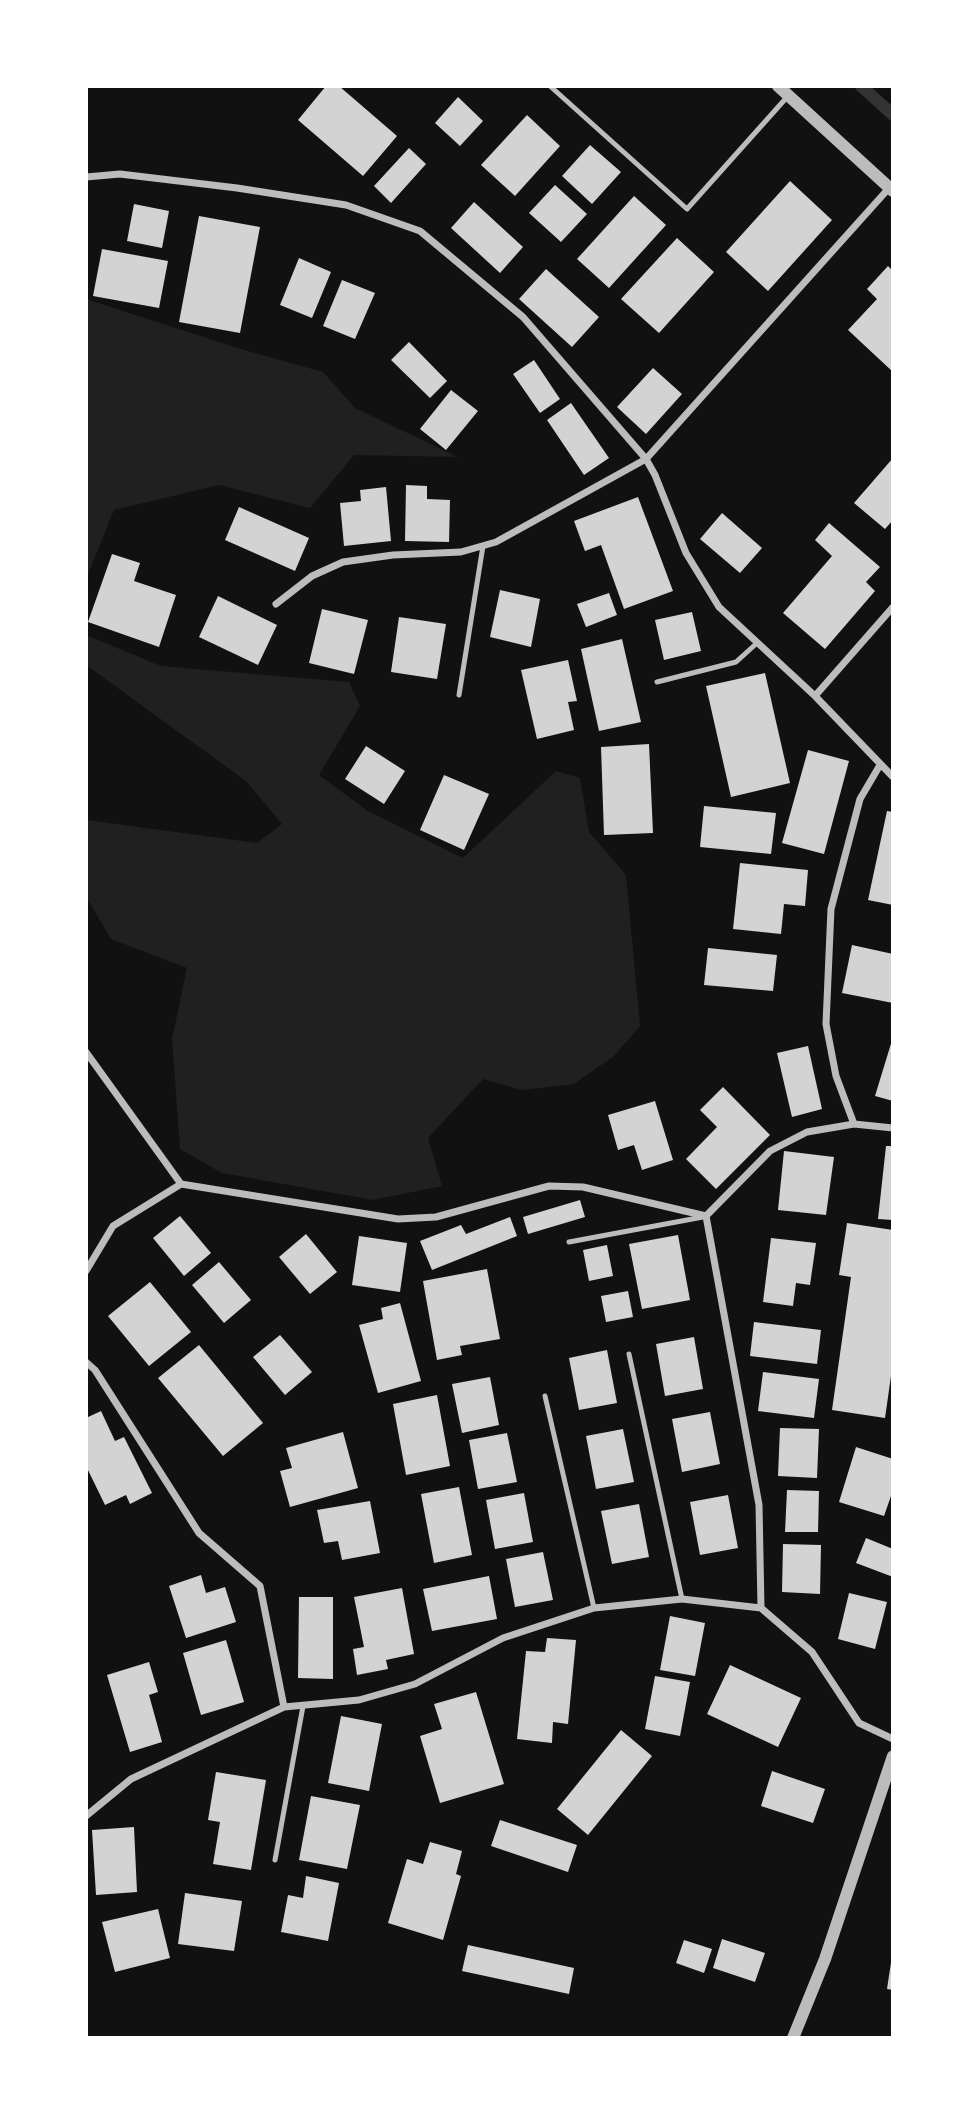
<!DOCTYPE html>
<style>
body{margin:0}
#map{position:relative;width:979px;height:2124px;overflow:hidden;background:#111;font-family:Ubuntu,sans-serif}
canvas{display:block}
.frame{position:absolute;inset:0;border:88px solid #fff;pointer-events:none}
</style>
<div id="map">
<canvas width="979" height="2124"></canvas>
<div class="frame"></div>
</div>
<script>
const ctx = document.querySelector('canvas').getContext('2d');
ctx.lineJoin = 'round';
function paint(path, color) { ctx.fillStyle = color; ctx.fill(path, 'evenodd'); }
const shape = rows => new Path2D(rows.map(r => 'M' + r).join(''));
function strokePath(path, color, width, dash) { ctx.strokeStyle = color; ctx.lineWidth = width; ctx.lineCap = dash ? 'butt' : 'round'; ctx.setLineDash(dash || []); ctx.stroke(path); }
paint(shape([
 [86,299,244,350,323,372,355,408,458,457,354,455,310,508,219,485,114,510,86,579],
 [86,635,161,666,349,682,360,706,319,775,368,811,463,858,556,771,580,778,589,832,626,875,640,1026,614,1056,574,1084,522,1090,483,1079,428,1138,442,1186,373,1200,222,1173,180,1149,172,1039,187,968,111,939,86,897,86,820,257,843,282,824,246,781,86,665]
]), '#202020');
strokePath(shape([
 [861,86,893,115]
]), '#333', 12);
paint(shape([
 [326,86,339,86,397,136,363,176,298,120],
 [458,97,483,121,460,146,435,123],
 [527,115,560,146,515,196,481,165],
 [590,145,621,172,592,204,562,176],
 [409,148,426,164,391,203,374,186],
 [790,181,832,220,768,291,726,252],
 [555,185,587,214,561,242,529,213],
 [634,196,666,225,609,288,577,259],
 [474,202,523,247,500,273,451,228],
 [134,204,169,211,162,248,127,241],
 [199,216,260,227,240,333,179,322],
 [677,238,714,272,659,333,621,299],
 [102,249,168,261,159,308,93,296],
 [299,258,331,272,312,318,280,305],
 [888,266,893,271,893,372,848,330,877,299,867,289],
 [546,269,599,317,572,347,519,299],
 [342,280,375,293,355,339,323,326],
 [409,342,447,381,430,398,391,360],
 [534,360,560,399,540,413,513,374],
 [653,368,682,394,646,434,617,407],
 [451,390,478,411,446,450,420,429],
 [571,403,609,458,584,475,547,420],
 [893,458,893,520,885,529,854,503],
 [406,485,427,486,427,499,450,500,449,542,405,541],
 [386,487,391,541,344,546,340,503,361,501,360,490],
 [638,497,673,591,624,609,601,545,585,551,574,521],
 [239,507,309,538,295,571,225,540],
 [722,513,762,548,740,573,700,539],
 [829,523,880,567,866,582,875,591,825,649,783,613,832,556,815,540],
 [112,554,140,563,134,581,176,595,159,647,88,622],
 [500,590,540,599,531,647,490,637],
 [609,593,617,615,586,627,577,604],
 [218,596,277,625,258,665,199,637],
 [322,609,368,620,354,674,309,663],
 [692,612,701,651,664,660,655,620],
 [399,617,446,624,437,679,391,672],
 [622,639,641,722,599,731,581,649],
 [568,660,577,701,568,702,574,730,537,739,521,670],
 [765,673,790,783,731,797,706,686],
 [649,744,653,833,604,835,601,747],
 [366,746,405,771,384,804,345,779],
 [808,750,849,761,824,854,782,843],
 [444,775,489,794,464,850,420,830],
 [704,806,776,813,771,854,700,847],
 [887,811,893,812,893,905,868,900],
 [740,863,808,870,805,906,784,904,781,934,733,929],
 [852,945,893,954,893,1003,842,993],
 [708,948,777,955,773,991,704,985],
 [893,1037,893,1101,875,1096],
 [808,1046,822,1109,792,1117,777,1053],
 [723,1087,770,1135,716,1189,686,1159,717,1127,700,1110],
 [655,1101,673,1160,642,1170,634,1145,618,1150,608,1115],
 [886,1146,893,1146,893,1220,878,1219],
 [784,1151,834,1157,826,1215,778,1210],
 [580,1200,585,1217,528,1234,523,1217],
 [180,1216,211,1253,184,1276,153,1238],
 [510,1217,517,1236,432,1270,420,1241,461,1225,466,1234],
 [847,1223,893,1230,893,1362,885,1418,832,1410,851,1277,839,1275],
 [306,1234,337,1272,310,1294,279,1257],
 [678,1235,690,1300,642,1309,629,1244],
 [359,1236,407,1243,400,1292,352,1285],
 [771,1238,816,1243,810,1285,796,1283,793,1306,763,1302],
 [607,1245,613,1276,589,1281,583,1250],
 [219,1262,251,1300,224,1323,192,1285],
 [487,1269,500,1339,460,1346,462,1355,437,1360,423,1281],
 [150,1282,191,1332,149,1366,108,1316],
 [628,1291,633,1317,606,1322,601,1296],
 [400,1303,421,1381,378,1393,359,1325,383,1319,381,1308],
 [754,1322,821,1330,817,1364,750,1356],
 [280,1335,312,1372,285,1395,253,1357],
 [694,1337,703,1389,665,1396,656,1344],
 [199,1345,263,1423,223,1456,158,1378],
 [607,1350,617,1403,579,1410,569,1358],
 [763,1372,819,1379,814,1418,758,1411],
 [490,1377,499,1425,462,1433,452,1384],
 [437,1395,450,1466,406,1475,393,1404],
 [101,1411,115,1441,124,1437,152,1493,130,1504,126,1495,105,1505,86,1466,86,1418],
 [710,1412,720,1464,682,1472,672,1419],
 [780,1428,819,1429,817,1478,778,1476],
 [623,1429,634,1482,596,1489,586,1436],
 [343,1432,358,1488,290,1507,280,1471,292,1468,286,1448],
 [507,1433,517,1482,478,1489,469,1440],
 [856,1447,893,1459,893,1497,891,1496,884,1516,839,1502],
 [459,1487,472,1555,434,1563,421,1494],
 [787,1490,819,1491,818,1532,785,1532],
 [524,1493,533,1542,495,1549,486,1500],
 [728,1495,738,1548,700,1555,690,1502],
 [370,1501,380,1553,342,1560,338,1541,324,1543,317,1510],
 [639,1504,649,1557,612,1564,601,1511],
 [866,1538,893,1549,893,1577,856,1563],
 [783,1544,821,1545,820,1594,782,1592],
 [543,1552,553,1600,515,1607,506,1559],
 [201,1575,206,1593,225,1587,236,1622,186,1638,169,1586],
 [489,1576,497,1619,432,1631,423,1589],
 [402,1588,414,1654,386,1660,388,1669,357,1675,353,1649,364,1647,354,1597],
 [849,1593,887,1602,875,1649,838,1639],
 [299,1597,333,1597,333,1679,298,1678],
 [670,1616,705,1623,695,1676,660,1670],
 [547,1638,576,1640,568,1724,553,1722,552,1743,517,1739,526,1651,545,1652],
 [226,1640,244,1702,201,1715,183,1653],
 [149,1662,158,1692,149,1695,162,1742,130,1752,107,1675],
 [730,1665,801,1698,778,1747,707,1714],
 [655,1676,690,1682,680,1736,645,1729],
 [476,1692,504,1784,440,1803,420,1736,442,1729,434,1704],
 [341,1716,382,1724,369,1791,328,1783],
 [621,1730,652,1756,588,1835,557,1809],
 [772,1771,825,1789,813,1823,761,1806],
 [216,1772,266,1780,251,1870,213,1864,220,1822,208,1820],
 [311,1796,360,1805,347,1869,299,1860],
 [500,1820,577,1845,568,1872,491,1846],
 [134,1827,137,1892,96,1895,92,1830],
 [430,1842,462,1851,456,1874,461,1876,443,1940,388,1923,407,1859,423,1864],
 [306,1876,339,1883,328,1941,281,1932,288,1895,303,1898],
 [185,1893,242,1901,234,1951,178,1944],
 [158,1909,170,1958,115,1972,102,1922],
 [722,1939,765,1953,755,1982,713,1968],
 [684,1940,712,1949,704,1973,676,1963],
 [468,1945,574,1968,569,1994,462,1971],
 [892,1956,893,1956,893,1990,887,1989]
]), '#d3d3d3');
strokePath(shape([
 [550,86,687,209,788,96],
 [657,682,736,662,757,643],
 [459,695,483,546],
 [569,1242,703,1217],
 [629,1354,682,1599],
 [545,1396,594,1608],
 [275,1860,303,1706]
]), '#bcbcbc', 5);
strokePath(shape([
 [86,177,120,174,237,188,346,205,420,231,523,317,646,459,655,475,686,553,719,607,815,696,893,777],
 [276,604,312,576,343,562,393,555,461,552,496,542,646,459,890,187],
 [815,696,893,607],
 [86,1052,181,1184],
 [854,1124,836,1076,826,1024,831,909,860,799,880,765],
 [706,1216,759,1505,761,1608],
 [706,1216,770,1151,807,1132,854,1124,893,1128],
 [86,1271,113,1226,181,1184,398,1219,436,1217,549,1186,583,1187,706,1216],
 [86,1362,95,1370,199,1533,260,1586,284,1707],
 [86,1816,131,1779,284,1707,359,1700,415,1684,503,1638,594,1608,682,1599,761,1608,812,1652,859,1723,893,1739]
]), '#bcbcbc', 7);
strokePath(shape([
 [778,86,893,191],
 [793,2038,825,1959,893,1756]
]), '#bcbcbc', 12);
</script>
